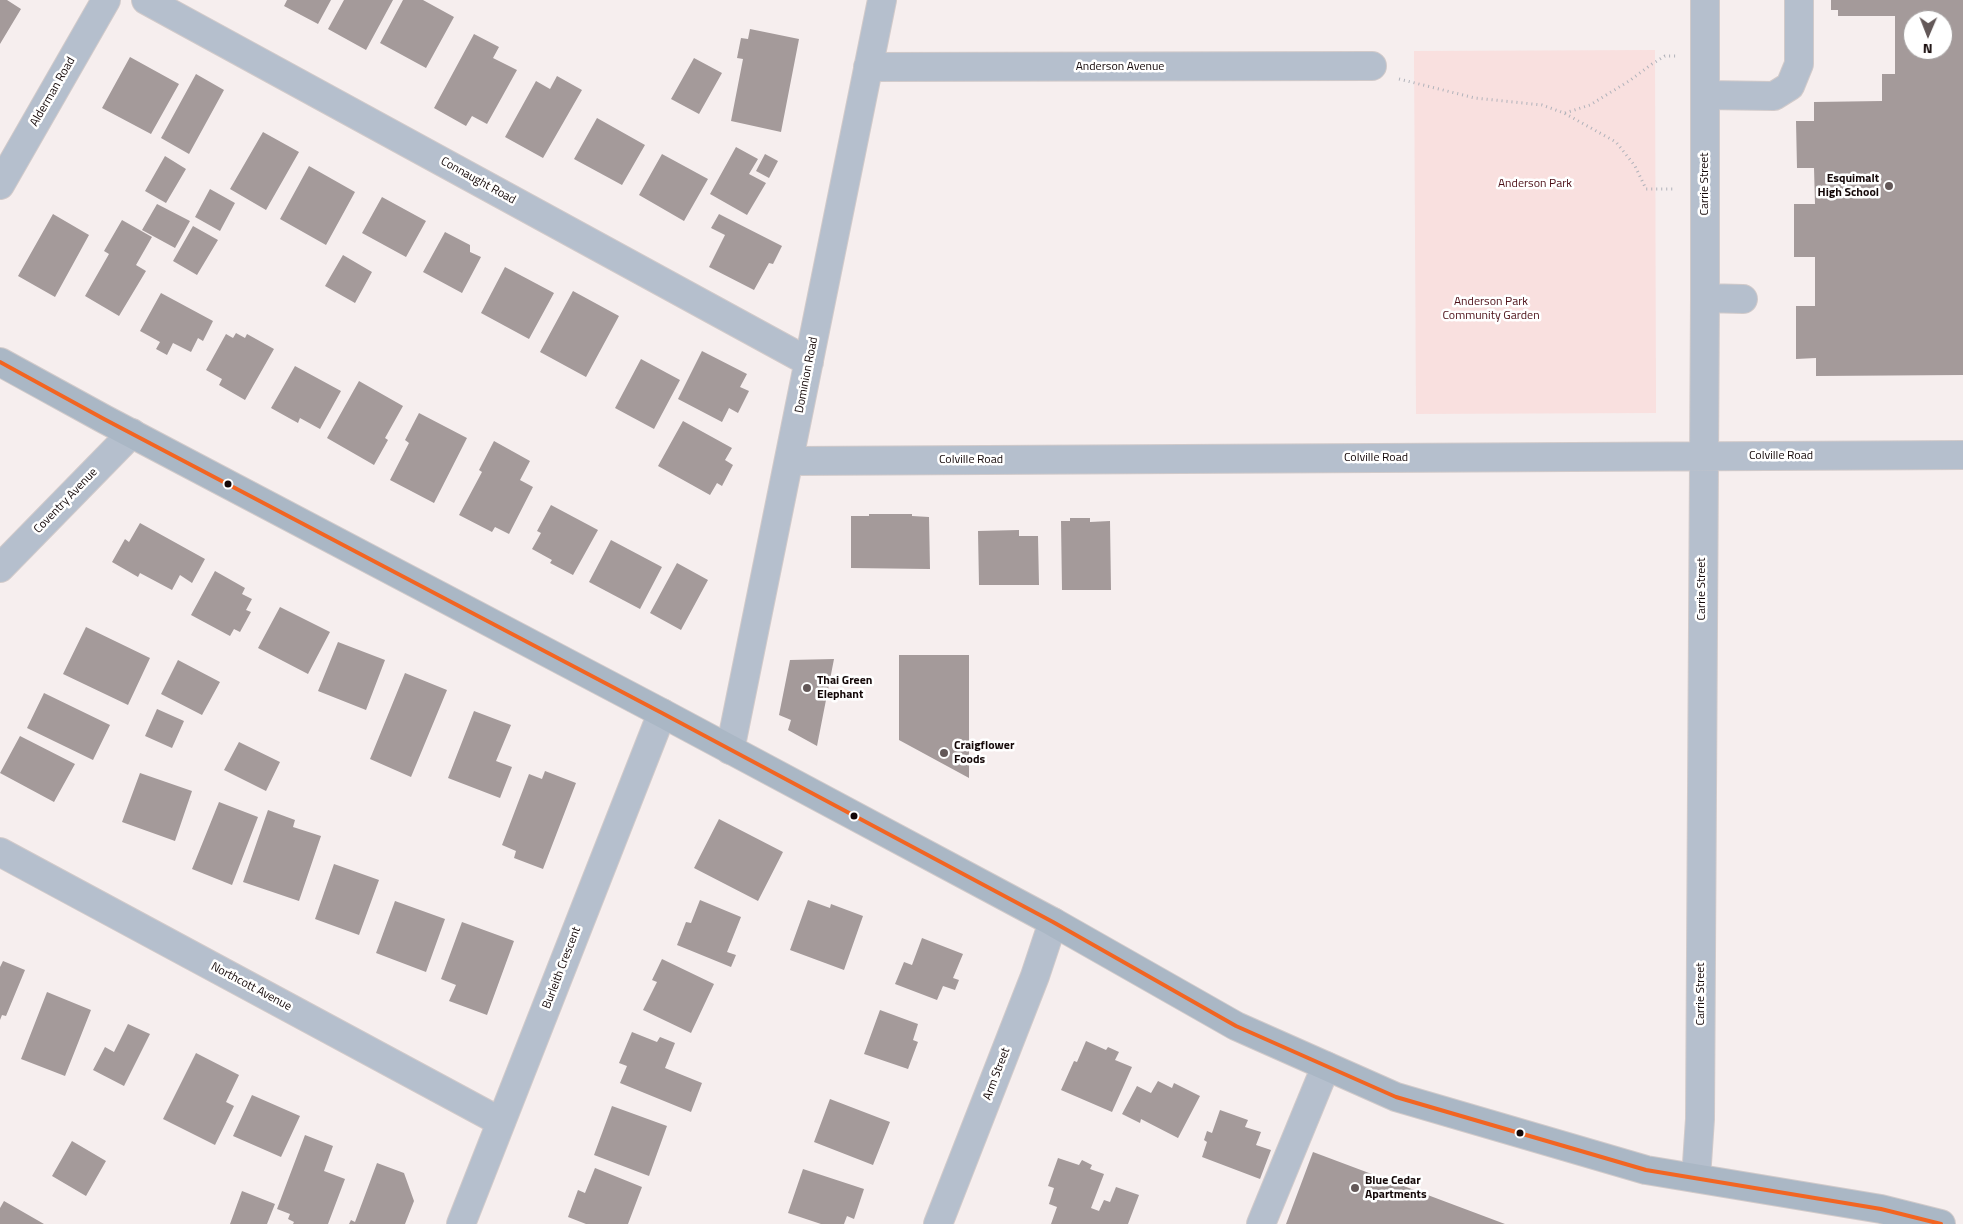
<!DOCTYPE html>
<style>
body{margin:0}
#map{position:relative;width:1963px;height:1224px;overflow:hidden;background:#f6eeee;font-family:"Titillium Web",sans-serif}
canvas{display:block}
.north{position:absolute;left:1903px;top:10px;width:50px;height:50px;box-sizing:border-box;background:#fff;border:1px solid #a19c9c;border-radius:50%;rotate:181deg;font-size:14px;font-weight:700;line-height:20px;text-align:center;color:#140808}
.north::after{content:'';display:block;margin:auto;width:18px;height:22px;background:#635858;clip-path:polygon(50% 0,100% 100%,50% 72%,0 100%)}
</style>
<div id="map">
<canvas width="1963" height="1224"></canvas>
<div class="north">N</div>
</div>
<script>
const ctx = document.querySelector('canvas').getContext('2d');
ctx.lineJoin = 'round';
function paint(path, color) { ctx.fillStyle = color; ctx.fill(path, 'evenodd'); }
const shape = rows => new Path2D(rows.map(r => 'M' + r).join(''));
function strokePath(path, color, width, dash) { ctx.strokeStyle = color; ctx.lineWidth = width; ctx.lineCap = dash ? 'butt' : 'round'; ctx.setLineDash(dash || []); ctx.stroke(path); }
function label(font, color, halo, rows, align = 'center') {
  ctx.font = font + ' "Titillium Web",sans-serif'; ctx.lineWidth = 5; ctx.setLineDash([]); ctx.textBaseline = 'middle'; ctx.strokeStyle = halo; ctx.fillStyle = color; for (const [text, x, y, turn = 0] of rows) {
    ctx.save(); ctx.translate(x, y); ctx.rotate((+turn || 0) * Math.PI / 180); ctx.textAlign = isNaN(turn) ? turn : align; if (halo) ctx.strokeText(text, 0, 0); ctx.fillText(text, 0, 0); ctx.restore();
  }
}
paint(shape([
 [1655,50,1656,413,1416,414,1414,51]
]), '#f9e0df');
paint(shape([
 [0,0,7,0,21,9,0,44],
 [287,0,331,0,318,24,284,6],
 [344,0,393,0,366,50,328,29],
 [403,0,423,0,454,17,426,68,380,43],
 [1831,0,1963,0,1963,375,1816,376,1816,358,1796,359,1796,306,1815,306,1815,257,1794,257,1794,204,1815,204,1814,168,1797,168,1796,121,1814,121,1814,102,1882,101,1882,74,1895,74,1895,16,1838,16,1838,10,1831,10],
 [1913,20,1943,20,1943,50,1913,50],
 [750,29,799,39,781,132,731,121,743,59,737,58,741,38,748,39],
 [474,34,499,47,493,58,517,70,487,124,472,116,466,126,434,108],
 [130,57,179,84,151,134,102,108],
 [694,58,722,73,699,114,671,99],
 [196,74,224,90,189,154,161,138],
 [557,76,582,90,543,158,505,137,536,81,550,89],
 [597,118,645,145,622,185,574,159],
 [263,132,299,152,266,210,230,189],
 [736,147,758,159,749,174,766,183,747,215,710,194],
 [662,154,708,179,684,221,639,195],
 [765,154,778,161,769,178,756,171],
 [165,156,186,169,166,203,145,191],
 [309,166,355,192,326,245,280,219],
 [210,189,235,203,220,231,195,217],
 [382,197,426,221,406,257,362,233],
 [157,204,190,221,175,248,142,230],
 [53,214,89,235,55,297,18,276],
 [719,214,782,246,773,264,769,263,754,290,709,267,725,235,711,228],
 [122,220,152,237,136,265,146,271,119,316,85,296,109,254,104,251],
 [193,226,218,240,197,275,173,261],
 [445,232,470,245,470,252,481,257,462,293,423,272],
 [343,255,372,272,355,303,325,286],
 [505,267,554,293,529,339,481,313],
 [573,291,619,316,586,377,540,352],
 [161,293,213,321,203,341,198,338,191,352,173,343,167,355,156,349,160,342,140,331],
 [236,333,245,338,247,334,274,349,245,400,219,385,222,379,206,370,226,334,233,338],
 [702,351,747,374,740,387,749,391,738,413,729,408,722,422,678,399],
 [641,359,680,380,654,429,615,408],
 [295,366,341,391,320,429,300,418,298,423,271,408],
 [359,381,403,406,385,438,388,440,374,465,327,438],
 [419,413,467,438,434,503,390,480,409,443,405,440],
 [683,421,732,448,725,460,733,465,722,486,717,483,710,495,658,466],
 [494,441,530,461,520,480,533,487,509,534,495,527,492,532,459,515,482,472,479,470],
 [551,505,598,530,573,575,550,563,552,560,532,549,541,533,537,531],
 [869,514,912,514,912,516,929,517,930,569,851,568,851,516,869,516],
 [1070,518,1090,518,1090,522,1110,521,1111,590,1062,590,1061,521,1070,521],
 [140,523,205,559,192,583,180,575,172,590,140,573,138,577,112,562,125,539,129,542],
 [1019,530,1019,536,1038,536,1039,585,979,585,978,531],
 [611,540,662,567,640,609,589,582],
 [677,563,708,580,681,630,650,613],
 [215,571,245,588,242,594,252,599,246,610,251,612,240,632,234,629,230,636,191,615],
 [280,607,330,632,308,674,258,648],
 [86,627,150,658,128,705,63,674],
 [338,642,385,660,366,710,318,691],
 [899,655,969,655,969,778,899,740],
 [834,659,817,746,788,730,791,720,779,715,790,660],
 [178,660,220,682,202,715,161,694],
 [405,673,447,690,411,777,370,759],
 [44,693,110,725,93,760,27,728],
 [157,709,184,721,172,748,145,736],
 [474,711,511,725,496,761,512,767,500,798,448,778],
 [20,736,75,764,54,802,0,773],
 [239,742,280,762,266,791,224,770],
 [545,771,576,783,543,869,514,858,516,851,502,845,529,774,542,779],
 [140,773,192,791,175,841,122,822],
 [219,802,258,817,232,885,192,869],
 [268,810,295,820,293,827,321,836,299,901,243,882],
 [719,819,783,852,758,901,694,868],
 [334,864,379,880,359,935,315,919],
 [700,900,741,917,727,952,736,955,731,967,677,945,686,922,691,923],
 [808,900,830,908,831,904,863,916,844,970,790,950],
 [395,901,445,919,426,972,376,953],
 [462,922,514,941,487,1015,449,1001,456,985,441,979],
 [922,938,963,954,953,978,959,980,955,990,943,986,937,1000,895,984,904,962,912,965],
 [662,959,714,984,691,1033,643,1010,657,982,652,980],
 [3,961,25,970,6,1016,2,1015,0,1020,0,967],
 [47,992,91,1010,65,1076,21,1059],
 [880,1010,918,1024,913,1040,918,1042,908,1069,864,1054],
 [128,1024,150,1034,124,1086,93,1070,105,1047,114,1052],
 [632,1032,657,1042,660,1037,675,1043,665,1068,702,1083,691,1112,620,1083,627,1066,619,1063],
 [1086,1041,1106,1050,1108,1047,1119,1052,1115,1060,1132,1067,1112,1112,1061,1090,1074,1061,1077,1062],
 [196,1053,239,1075,226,1102,234,1106,215,1145,163,1119],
 [1158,1081,1172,1088,1174,1083,1200,1096,1178,1138,1141,1119,1140,1123,1122,1114,1137,1086,1151,1093],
 [252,1095,300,1116,281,1157,233,1136],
 [830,1099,890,1122,873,1165,814,1142],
 [612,1106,667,1126,649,1176,594,1155],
 [1220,1110,1248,1120,1245,1127,1261,1132,1256,1145,1271,1150,1260,1179,1202,1157,1207,1142,1204,1140,1207,1131,1212,1133],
 [305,1135,333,1146,324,1171,345,1179,328,1224,293,1224,294,1222,288,1219,290,1214,277,1209],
 [72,1141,106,1161,86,1196,52,1176],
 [1313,1152,1505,1224,1286,1224],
 [1058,1158,1079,1165,1082,1160,1092,1165,1090,1169,1104,1174,1091,1208,1099,1211,1104,1200,1110,1202,1116,1187,1139,1195,1128,1224,1051,1224,1057,1207,1049,1204,1054,1188,1048,1186],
 [377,1163,404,1173,414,1201,405,1224,349,1224,351,1220,355,1222],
 [595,1168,642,1187,628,1224,586,1224,568,1217,578,1190,585,1193],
 [803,1169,864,1189,854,1219,847,1216,844,1224,821,1224,788,1213],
 [242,1191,275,1204,267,1224,230,1224],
 [4,1201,44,1224,0,1224,0,1208]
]), '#a49a9a');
const minor = shape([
 [146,0,809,362],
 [868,67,1372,66],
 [1705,95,1774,96,1790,86,1799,64,1799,0],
 [0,185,106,0],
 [1705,298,1743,299],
 [790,461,1963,455],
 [0,568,132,433],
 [730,750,882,0],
 [0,852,501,1122],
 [1696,1178,1700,1119,1705,298,1705,0],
 [461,1224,662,713],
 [938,1224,1035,976,1053,922],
 [1261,1224,1326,1066]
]);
const major = shape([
 [0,362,104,419,662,713,1053,922,1236,1026,1396,1097,1646,1170,1881,1209,1941,1224]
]);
strokePath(minor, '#d1caca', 30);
strokePath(major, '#d1caca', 30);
strokePath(shape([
 [1399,79,1475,98,1542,105,1564,113,1616,142,1635,166,1646,189,1675,189],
 [1565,113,1590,105,1629,81,1652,64,1665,56,1676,56]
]), '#b0b2ba', 3, [1, 4]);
strokePath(minor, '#b5bfcd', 28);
strokePath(major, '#aab7c5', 28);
strokePath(shape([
 [0,362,104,419,662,713,1053,922,1236,1026,1396,1097,1646,1170,1881,1209,1941,1224]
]), '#f26522', 4);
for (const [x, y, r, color] of [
 [1889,186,5,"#635858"],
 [228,484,4.5,"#140808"],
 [807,688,5,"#635858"],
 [944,753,5,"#635858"],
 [854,816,4.5,"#140808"],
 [1520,1133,4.5,"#140808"],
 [1355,1188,5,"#635858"]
]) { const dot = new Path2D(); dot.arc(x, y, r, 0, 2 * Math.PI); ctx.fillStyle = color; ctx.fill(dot); strokePath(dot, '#fff', 2); }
label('12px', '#140808', '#fff', [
 ["Anderson Avenue",1120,67],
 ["Alderman Road",53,92,-60],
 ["Connaught Road",478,181,29],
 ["Carrie Street",1705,184,-90],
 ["Dominion Road",807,375,-79],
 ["Colville Road",1781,456],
 ["Colville Road",1376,458],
 ["Colville Road",971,460],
 ["Coventry Avenue",66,501,-46],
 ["Carrie Street",1702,589,-90],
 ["Burleith Crescent",562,968,-69],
 ["Northcott Avenue",251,987,28],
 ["Carrie Street",1701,994,-90],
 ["Arm Street",997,1074,-69]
]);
label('bold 12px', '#140808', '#fff', [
 ["Esquimalt",1879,179,"right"],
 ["High School",1879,193,"right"],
 ["Thai Green",817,681],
 ["Elephant",817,695],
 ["Craigflower",954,746],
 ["Foods",954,760],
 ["Blue Cedar",1365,1181],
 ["Apartments",1365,1195]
], 'left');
label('12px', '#4c1017', '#fff', [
 ["Anderson Park",1535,184],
 ["Anderson Park",1491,302],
 ["Community Garden",1491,316]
]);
</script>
